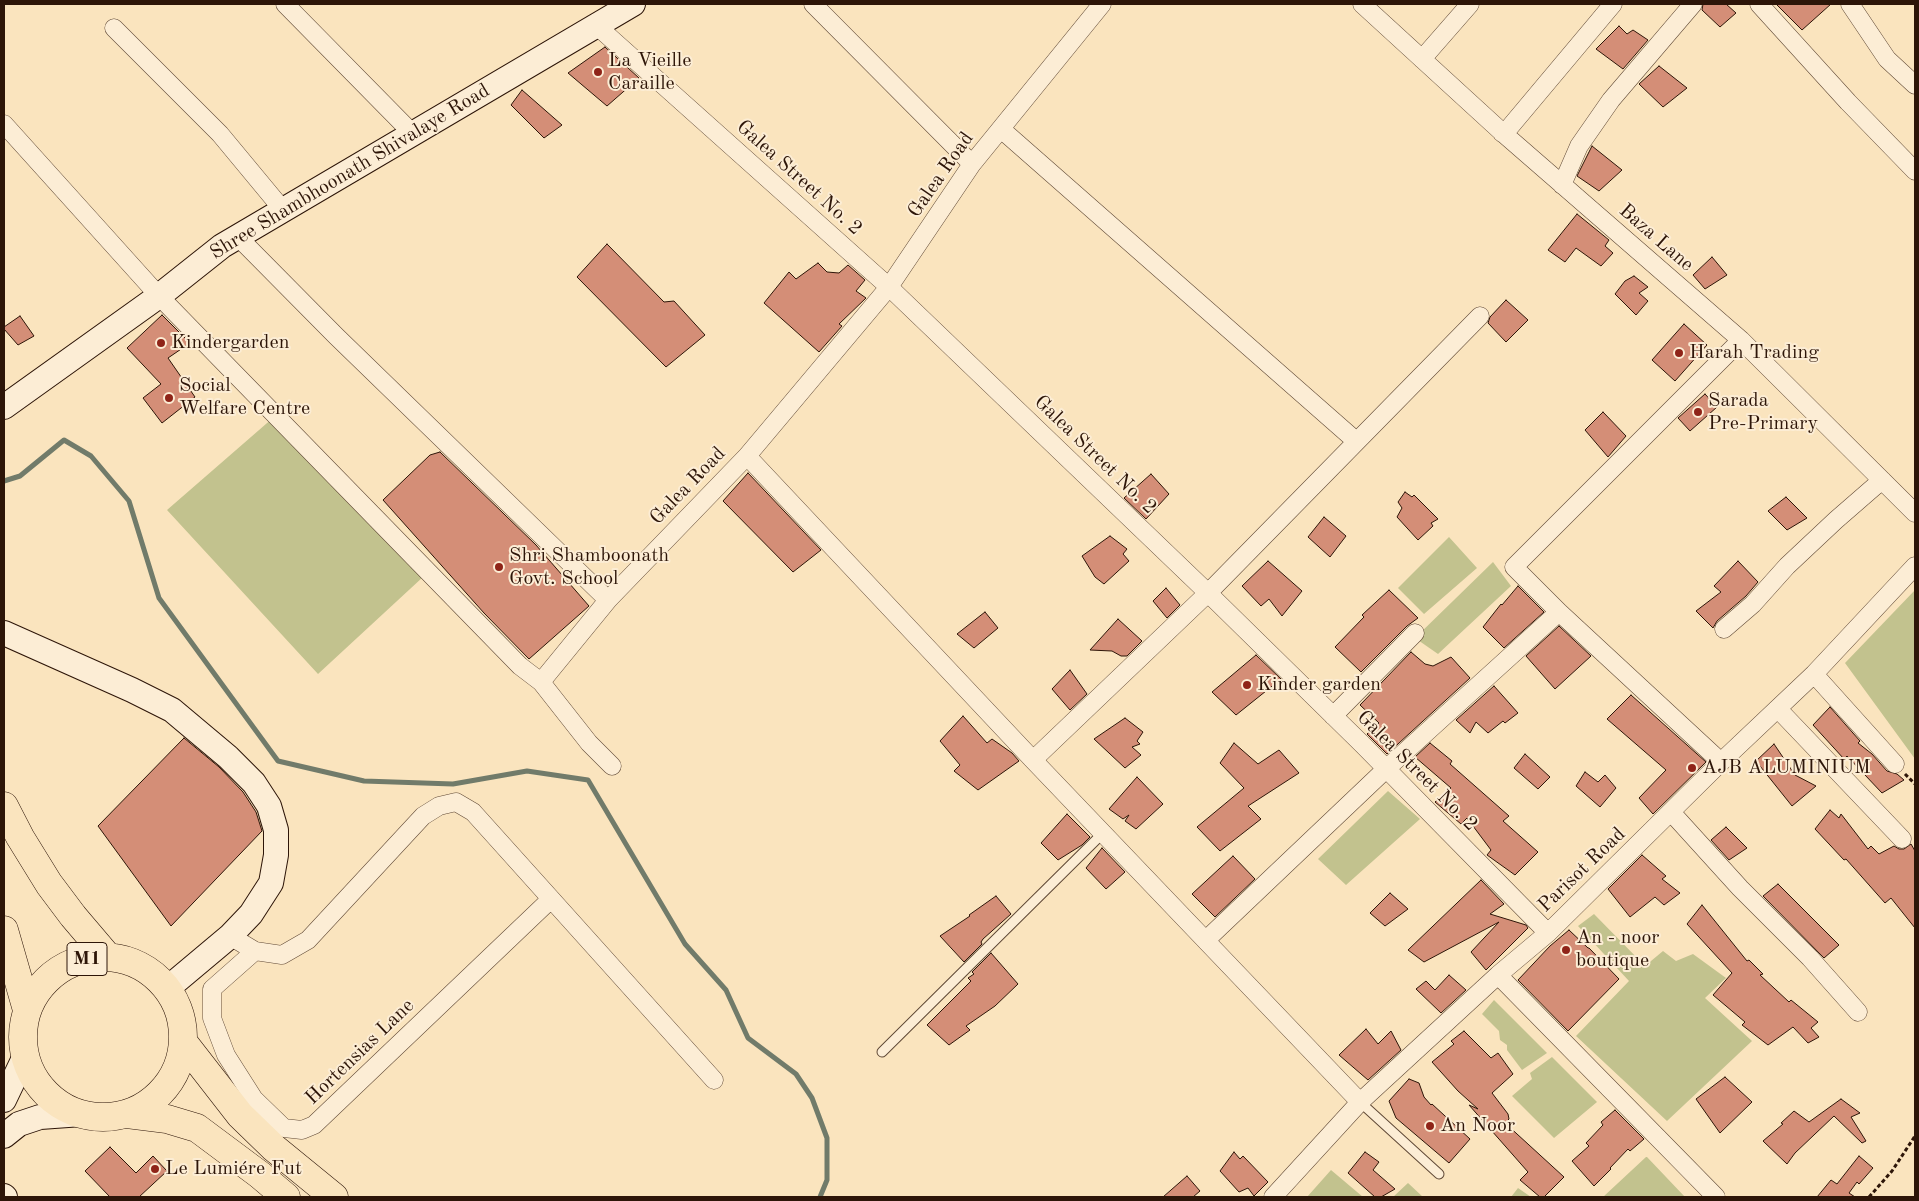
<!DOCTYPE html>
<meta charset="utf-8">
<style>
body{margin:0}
#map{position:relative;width:1919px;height:1201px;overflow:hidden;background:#fae4be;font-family:"Old Standard TT",serif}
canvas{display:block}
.frame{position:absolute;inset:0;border:5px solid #2d1508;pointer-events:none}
</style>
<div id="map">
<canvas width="1919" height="1201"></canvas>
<div class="frame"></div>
</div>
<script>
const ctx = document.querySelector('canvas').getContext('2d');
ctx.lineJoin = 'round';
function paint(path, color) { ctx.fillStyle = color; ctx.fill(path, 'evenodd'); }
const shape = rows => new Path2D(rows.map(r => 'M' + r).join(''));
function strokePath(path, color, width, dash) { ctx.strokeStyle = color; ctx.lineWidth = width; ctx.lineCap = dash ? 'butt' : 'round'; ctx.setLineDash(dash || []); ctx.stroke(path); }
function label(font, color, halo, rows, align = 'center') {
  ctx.font = font + ' "Old Standard TT",serif'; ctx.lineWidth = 4; ctx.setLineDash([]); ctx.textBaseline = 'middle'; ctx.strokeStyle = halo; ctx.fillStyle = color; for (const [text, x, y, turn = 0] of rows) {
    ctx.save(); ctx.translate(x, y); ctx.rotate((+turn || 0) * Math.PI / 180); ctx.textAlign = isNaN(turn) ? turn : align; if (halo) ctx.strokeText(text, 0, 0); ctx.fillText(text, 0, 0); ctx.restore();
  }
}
paint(shape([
 [274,417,423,577,318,674,167,510],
 [1449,537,1477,568,1424,614,1398,588],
 [1493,562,1511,586,1438,654,1415,638],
 [1915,590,1915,759,1845,663],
 [1388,791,1420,819,1346,885,1318,859],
 [1594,914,1645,966,1663,951,1676,961,1693,954,1726,978,1705,998,1752,1041,1667,1121,1576,1036,1629,981,1578,926],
 [1494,1000,1547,1053,1522,1070,1507,1050,1507,1045,1500,1040,1499,1031,1482,1014],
 [1552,1057,1597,1102,1554,1138,1512,1096,1532,1079,1530,1073],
 [1647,1157,1685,1197,1603,1197,1646,1157],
 [1331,1170,1363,1197,1307,1197],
 [1408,1183,1423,1197,1393,1197],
 [1518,1188,1531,1197,1511,1197]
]), '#c2c28e');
strokePath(shape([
 [4,481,20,476,64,440,91,456,129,501,159,598,278,761,364,781,453,784,527,771,588,780,685,944,726,990,748,1038,796,1074,812,1098,827,1138,827,1180,820,1197]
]), '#717b6a', 5);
const building = shape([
 [1703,4,1726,4,1736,13,1720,27,1702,10,1703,4],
 [1776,4,1831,4,1802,30,1776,4],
 [1619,26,1627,34,1633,30,1648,40,1623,69,1596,49,1619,26],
 [605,47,639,78,607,106,568,73,605,47],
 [1659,66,1687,88,1663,107,1639,84,1659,66],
 [522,90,562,125,544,138,511,105,522,90],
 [1592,146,1622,170,1599,191,1577,176,1592,146],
 [1577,214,1609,240,1605,246,1613,253,1601,266,1576,248,1565,262,1548,250,1577,214],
 [607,244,664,302,674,301,705,335,666,367,577,277,607,244],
 [1712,257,1727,275,1705,289,1693,275,1712,257],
 [818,263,827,272,839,273,848,265,865,280,856,291,866,298,839,324,842,326,819,352,764,303,789,272,796,279,818,263],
 [1634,276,1648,287,1639,293,1648,301,1636,315,1615,294,1625,281,1634,276],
 [1506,300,1528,320,1506,342,1488,323,1490,317,1506,300],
 [162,315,190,343,168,358,195,397,162,423,143,398,161,384,127,348,162,315],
 [20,316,34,336,18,345,4,329,4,327,20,316],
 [1684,324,1707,345,1675,381,1652,360,1684,324],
 [1705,394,1717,407,1690,431,1678,418,1705,394],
 [1603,412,1626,436,1608,457,1585,430,1603,412],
 [440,452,536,545,589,606,529,659,484,613,383,500,430,455,440,452],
 [748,473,821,550,793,572,723,501,748,473],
 [1151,474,1169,494,1146,519,1124,498,1151,474],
 [1405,492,1412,497,1414,495,1438,519,1431,523,1433,526,1418,540,1397,517,1402,508,1398,502,1405,492],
 [1786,497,1807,518,1787,530,1768,511,1786,497],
 [1324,517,1346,536,1330,557,1308,537,1324,517],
 [1110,536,1127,549,1123,554,1129,561,1104,584,1095,577,1082,556,1110,536],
 [1268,561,1302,591,1282,616,1269,599,1261,606,1242,586,1268,561],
 [1738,561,1758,582,1746,596,1717,621,1713,628,1696,611,1721,592,1714,586,1738,561],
 [1518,586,1544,612,1504,648,1483,627,1501,604,1502,605,1518,586],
 [1166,588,1180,605,1167,618,1153,601,1166,588],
 [1389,590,1418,618,1407,626,1361,672,1335,647,1364,617,1362,615,1389,590],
 [985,612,998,628,974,648,957,634,985,612],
 [1118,619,1142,641,1127,656,1121,656,1112,651,1090,650,1118,619],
 [1559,626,1591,656,1555,689,1526,656,1559,626],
 [1411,652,1425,664,1433,666,1451,657,1470,678,1387,754,1367,734,1379,723,1360,705,1411,652],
 [1256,655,1281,679,1236,715,1212,692,1256,655],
 [1070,670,1087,694,1070,710,1052,689,1070,670],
 [1494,686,1518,713,1505,723,1503,721,1488,733,1476,722,1470,733,1456,720,1494,686],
 [1631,695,1706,762,1653,814,1639,798,1666,770,1607,719,1631,695],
 [1830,707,1860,741,1858,743,1872,754,1887,771,1897,774,1904,780,1882,793,1847,756,1844,759,1813,725,1830,707],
 [963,716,987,743,992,739,1012,753,1019,761,978,790,954,771,960,765,940,741,963,716],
 [1125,718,1143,732,1137,741,1140,744,1132,747,1141,755,1125,768,1094,739,1125,718],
 [184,738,219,767,243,792,256,812,262,831,171,926,98,826,184,738],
 [1234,743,1258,764,1279,750,1299,773,1248,806,1261,819,1220,851,1197,827,1244,788,1220,763,1234,743],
 [1430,743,1452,761,1450,764,1509,816,1503,821,1538,852,1515,875,1487,855,1491,850,1467,818,1461,824,1435,802,1451,788,1415,757,1430,743],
 [1774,744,1795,775,1816,786,1792,806,1756,761,1774,744],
 [1525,754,1550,777,1538,789,1514,768,1525,754],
 [1585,772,1598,782,1605,775,1616,788,1600,807,1576,786,1585,772],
 [1137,777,1163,804,1136,829,1125,821,1129,815,1123,819,1109,809,1137,777],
 [1830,810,1839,818,1841,814,1868,849,1871,846,1879,854,1894,846,1899,849,1904,849,1911,844,1915,851,1915,928,1891,898,1885,903,1846,859,1844,860,1815,829,1830,810],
 [1067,814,1090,837,1082,845,1058,860,1041,843,1067,814],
 [1726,827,1747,848,1729,860,1711,840,1726,827],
 [1102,848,1125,872,1106,889,1086,868,1102,848],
 [1642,855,1666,876,1662,879,1680,893,1664,905,1655,897,1630,917,1608,889,1642,855],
 [1233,856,1255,879,1215,917,1192,894,1233,856],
 [1481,880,1504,904,1490,914,1526,925,1528,928,1486,970,1471,952,1499,922,1424,962,1408,950,1481,880],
 [1778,884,1839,945,1824,958,1763,896,1778,884],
 [1390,893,1408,909,1385,926,1370,913,1390,893],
 [996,896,1011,914,983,939,981,942,982,944,964,962,940,936,970,916,969,915,996,896],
 [1702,905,1747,961,1749,960,1763,974,1760,975,1789,1002,1791,1000,1818,1022,1811,1028,1819,1037,1808,1043,1793,1027,1768,1045,1742,1025,1745,1022,1713,995,1732,973,1687,924,1702,905],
 [1569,930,1588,948,1589,948,1619,979,1568,1031,1518,980,1550,946,1569,930],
 [991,953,1018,984,995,1006,966,1026,970,1030,949,1045,927,1025,971,981,968,978,974,974,972,972,991,953],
 [1449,975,1466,990,1441,1013,1416,989,1426,981,1435,990,1449,975],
 [1366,1029,1378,1044,1391,1031,1401,1050,1368,1080,1339,1055,1366,1029],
 [1464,1031,1491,1058,1498,1053,1513,1074,1492,1093,1508,1114,1509,1119,1505,1123,1564,1177,1544,1197,1540,1197,1520,1180,1528,1172,1469,1105,1478,1109,1458,1091,1432,1062,1454,1044,1451,1041,1464,1031],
 [1725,1077,1752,1102,1720,1133,1696,1099,1725,1077],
 [1409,1079,1419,1083,1424,1097,1431,1105,1432,1104,1470,1139,1449,1163,1396,1118,1389,1101,1409,1079],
 [1841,1099,1860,1113,1851,1117,1866,1141,1862,1143,1834,1116,1795,1153,1787,1164,1763,1141,1783,1124,1781,1123,1794,1111,1809,1122,1841,1099],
 [1615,1110,1644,1139,1630,1151,1628,1149,1610,1168,1611,1169,1594,1186,1572,1161,1589,1146,1586,1143,1603,1125,1601,1122,1615,1110],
 [110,1147,136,1173,153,1156,167,1171,139,1197,110,1197,85,1171,110,1147],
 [1234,1152,1240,1159,1243,1156,1268,1182,1254,1196,1248,1188,1239,1192,1220,1171,1234,1152],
 [1365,1152,1379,1162,1373,1170,1395,1189,1381,1197,1375,1197,1348,1173,1365,1152],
 [1859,1156,1873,1168,1859,1184,1857,1182,1849,1193,1855,1197,1817,1197,1831,1180,1837,1184,1859,1156],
 [1187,1176,1200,1191,1193,1197,1163,1197,1187,1176]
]);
paint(building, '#d48e77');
strokePath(building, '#2d1508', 1);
const lane = shape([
 [882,1052,1103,833],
 [1360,1102,1439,1174]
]);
const street = shape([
 [285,4,413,134],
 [813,4,972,164],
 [1362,4,1504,134,1741,340,1915,513],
 [1759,4,1848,102,1915,171],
 [1850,4,1887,59,1915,85],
 [597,26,889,287,1208,593,1362,744,1548,933],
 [114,28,220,134,283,210],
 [1422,59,1470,4],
 [4,124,159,296,520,666,541,682,589,743,612,766],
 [1001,129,1356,441],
 [1502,133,1504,134,1613,4],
 [1562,185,1579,146,1611,100,1693,4],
 [238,237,336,336,608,600],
 [747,456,1033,760,1360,1102],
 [1724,629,1753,604,1787,566,1836,520,1882,480],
 [1814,674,1895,764],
 [541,682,608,600,747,456,889,287,972,164,1102,4],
 [1778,709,1902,839],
 [1333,716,1415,633],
 [1033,760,1208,593,1480,316],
 [1721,762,1559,612,1514,567,1741,340],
 [1671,812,1740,888,1810,958,1858,1012],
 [230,936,255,951,282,955,308,940,423,816,439,806,456,802,473,812,714,1080],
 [1206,940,1386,769,1559,612],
 [255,951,212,989,212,1018,226,1055,254,1099,284,1128,302,1130,314,1125,551,899],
 [1498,975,1716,1197],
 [1273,1197,1360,1102,1498,975,1548,933,1721,762,1814,674,1915,566]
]);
const secondary = shape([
 [4,407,159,296,222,246,633,4],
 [4,633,132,690,172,710,228,757,254,783,269,806,276,830,276,855,271,883,251,914,230,936,168,988],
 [4,1100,25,1056],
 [4,1136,19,1124,40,1117,82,1114],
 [4,1196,5,1197]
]);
const highway = shape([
 [4,806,20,837,49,884,73,916,107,956],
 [4,930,27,1010],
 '23 1037a80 80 0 1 1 160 0a80 80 0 1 1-160 0Z',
 [184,1043,240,1115,274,1148,334,1197],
 [127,1114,167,1119,197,1128,260,1175,286,1197]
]);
strokePath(lane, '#604936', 11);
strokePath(street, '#604936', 19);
strokePath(secondary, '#2d1508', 26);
strokePath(highway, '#2d1508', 29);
strokePath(shape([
 [1905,774,1915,784],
 [1869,1197,1892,1171,1915,1136]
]), '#2d1508', 3, [4, 2.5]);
strokePath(lane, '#fcedd5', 9);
strokePath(street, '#fcedd5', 18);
strokePath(secondary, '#fcedd5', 24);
strokePath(highway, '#fae4be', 28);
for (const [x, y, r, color] of [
 [598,72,5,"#8f2418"],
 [161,343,5,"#8f2418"],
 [1679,353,5,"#8f2418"],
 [169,398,5,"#8f2418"],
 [1698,412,5,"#8f2418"],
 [499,567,5,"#8f2418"],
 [1247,685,5,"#8f2418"],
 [1692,768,5,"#8f2418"],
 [1566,950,5,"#8f2418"],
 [1430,1126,5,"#8f2418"],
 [155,1169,5,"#8f2418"]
]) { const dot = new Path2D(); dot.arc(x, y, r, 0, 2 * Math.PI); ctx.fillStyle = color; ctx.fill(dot); strokePath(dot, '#fcedd5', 2); }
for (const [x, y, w] of [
 [87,959,40]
]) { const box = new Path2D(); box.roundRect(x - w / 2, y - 16.5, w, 33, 4); ctx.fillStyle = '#fcedd5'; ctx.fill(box); strokePath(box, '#2d1508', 1); }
label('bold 19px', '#2d1508', null, [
 ["M1",87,959]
]);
label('20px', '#2d1508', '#fcedd5', [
 ["La Vieille",608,61],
 ["Caraille",608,84],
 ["Kindergarden",171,343],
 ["Harah Trading",1689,353],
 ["Social",179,386],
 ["Welfare Centre",179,409],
 ["Sarada",1708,401],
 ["Pre-Primary",1708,424],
 ["Shri Shamboonath",509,556],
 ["Govt. School",509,579],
 ["Kinder garden",1257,685],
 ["AJB ALUMINIUM",1702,768],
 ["An - noor",1576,938],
 ["boutique",1576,961],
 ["An Noor",1440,1126],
 ["Le Lumiére Fut",165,1169]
], 'left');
label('20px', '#2d1508', '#fcedd5', [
 ["Shree Shambhoonath Shivalaye Road",350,172,-31],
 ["Galea Road",941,175,-55],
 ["Galea Street No. 2",799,178,42],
 ["Baza Lane",1656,238,41],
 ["Galea Street No. 2",1095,455,44],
 ["Galea Road",688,486,-46],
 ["Galea Street No. 2",1417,771,45],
 ["Parisot Road",1582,870,-44],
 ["Hortensias Lane",360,1052,-44]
]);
</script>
